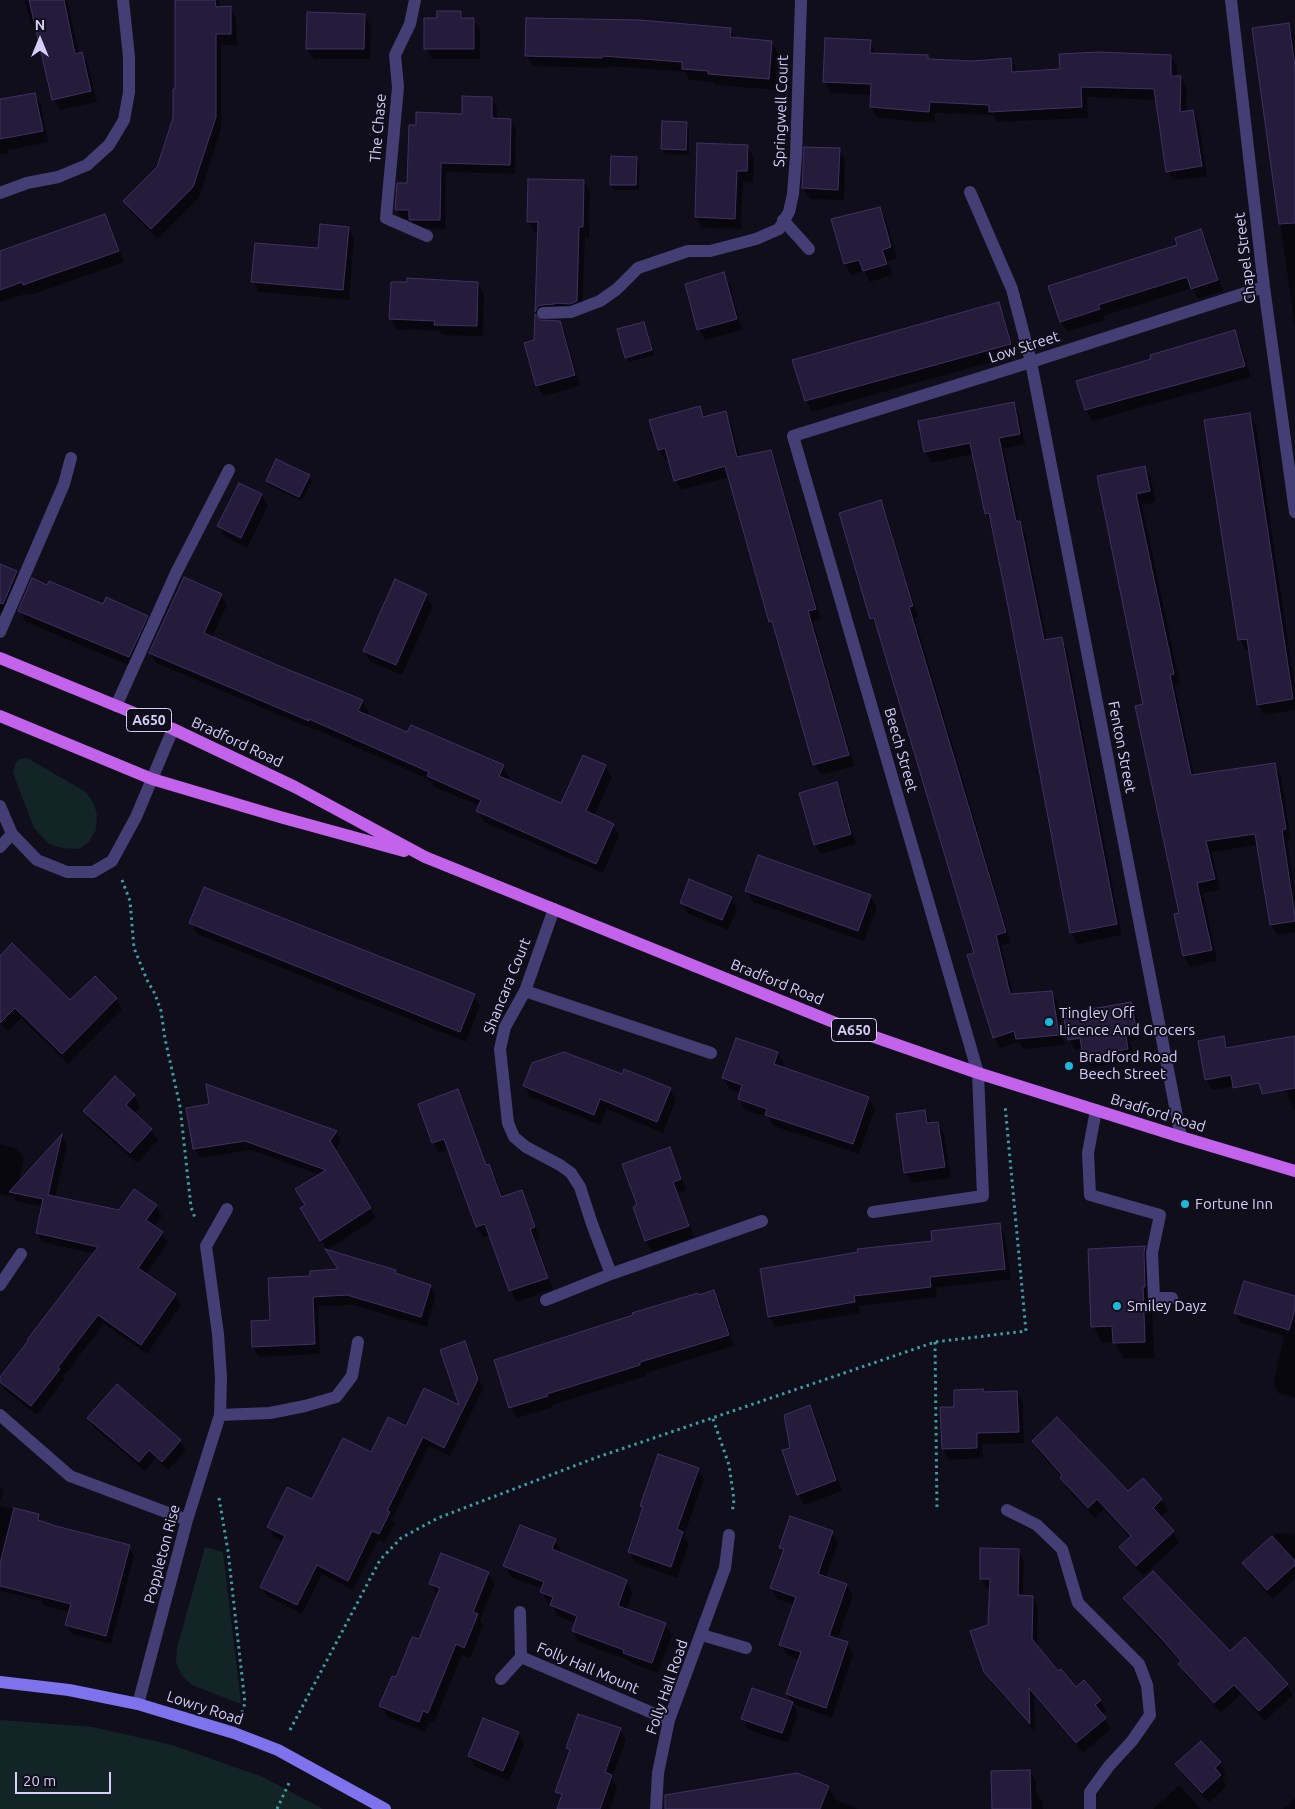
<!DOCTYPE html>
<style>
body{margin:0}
#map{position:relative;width:1295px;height:1809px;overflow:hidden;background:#110e1c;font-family:Ubuntu,sans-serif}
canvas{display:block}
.north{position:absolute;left:15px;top:15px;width:50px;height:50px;-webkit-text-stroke:4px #110e1c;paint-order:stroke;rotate:0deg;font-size:14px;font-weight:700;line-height:20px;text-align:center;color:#d7cff9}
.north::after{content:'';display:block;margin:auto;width:18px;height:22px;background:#d7cff9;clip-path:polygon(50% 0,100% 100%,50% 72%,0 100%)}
.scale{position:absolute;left:15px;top:1772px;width:96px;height:22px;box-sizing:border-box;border:2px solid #d7cff9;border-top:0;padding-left:6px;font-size:15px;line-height:18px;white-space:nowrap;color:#d7cff9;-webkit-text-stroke:4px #110e1c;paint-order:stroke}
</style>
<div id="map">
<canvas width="1295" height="1809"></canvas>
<div class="north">N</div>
<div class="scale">20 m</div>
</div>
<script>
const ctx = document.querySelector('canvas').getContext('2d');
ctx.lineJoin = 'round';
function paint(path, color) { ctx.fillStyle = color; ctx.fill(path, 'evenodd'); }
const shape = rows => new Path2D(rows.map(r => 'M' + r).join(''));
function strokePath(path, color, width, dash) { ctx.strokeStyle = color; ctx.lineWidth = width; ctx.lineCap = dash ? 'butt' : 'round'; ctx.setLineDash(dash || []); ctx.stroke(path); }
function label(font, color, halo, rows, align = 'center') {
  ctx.font = font + ' Ubuntu,sans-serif'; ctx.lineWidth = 4; ctx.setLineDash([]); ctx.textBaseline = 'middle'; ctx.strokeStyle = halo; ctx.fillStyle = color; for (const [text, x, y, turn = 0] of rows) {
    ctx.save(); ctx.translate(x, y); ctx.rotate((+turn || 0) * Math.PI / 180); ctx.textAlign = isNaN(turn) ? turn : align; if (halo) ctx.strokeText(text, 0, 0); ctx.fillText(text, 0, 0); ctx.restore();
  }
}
paint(shape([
 [27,758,86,792,94,804,97,815,96,830,89,842,79,849,62,848,49,844,34,828,13,773,15,765,19,759],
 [205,1547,223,1552,241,1704,192,1685,182,1676,176,1663,177,1648],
 [0,1720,93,1727,172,1745,263,1777,323,1809,0,1809]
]), '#122425');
paint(shape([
 [25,0,67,0,79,54,81,54,88,64,97,102,60,110,54,100,38,33,36,33,30,22],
 [176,0,218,0,221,8,230,7,236,18,237,45,221,45,221,129,199,198,158,239,131,212,125,201,158,168,174,119,176,90],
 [461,12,465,19,473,19,480,30,480,59,432,59,426,49,439,19],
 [364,15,371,26,370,59,314,59,307,49],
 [1288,24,1295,39,1295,329,1253,29],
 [730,29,736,39,771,42,778,53,775,90,715,85,714,82,689,80,685,72,608,66,608,68,533,66,526,55],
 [826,40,870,42,876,54,927,56,929,60,973,62,1011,60,1017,73,1061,70,1171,56,1177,67,1177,77,1181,77,1187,88,1186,112,1193,111,1199,122,1207,177,1174,180,1167,170,1157,100,1087,97,1088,118,997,122,993,115,935,113,935,123,878,118,871,107,872,95,831,93,825,82],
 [34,94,41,105,48,142,8,150,9,153,0,155,0,101],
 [492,99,497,108,497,120,511,120,516,129,515,174,446,172,445,229,415,228,410,219,402,219,396,210,409,184],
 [687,123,689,128,689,155,665,154,662,149],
 [698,144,747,146,754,157,753,182,743,182,741,229,702,228,696,217],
 [839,149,845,160,844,200,810,199,803,188],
 [637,158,639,163,639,190,614,190,611,185],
 [584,181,590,192,589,238,585,237,582,312,544,317,542,321,536,311,539,232,534,232,528,221],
 [879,208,886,219,897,258,888,261,892,275,870,282,864,271,851,275,845,264,832,220],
 [104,216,111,227,124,262,31,295,29,293,0,302,0,252],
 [348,228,354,239,349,300,259,292,253,281,319,250],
 [1201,231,1207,242,1223,291,1198,299,1192,288,1103,316,1105,320,1067,332,1061,322],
 [723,274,730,285,742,330,705,340,699,329],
 [408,283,478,283,484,294,483,336,442,335,440,331,397,329,391,319],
 [998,304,1004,315,1016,355,812,412,806,401,794,361],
 [539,322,559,322,565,333,580,386,543,396,537,386,536,341],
 [644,323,654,355,629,362,626,357],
 [1234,332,1240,342,1251,377,1092,421,1086,410,1078,382,1153,360],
 [1013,403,1019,414,1025,444,1004,449,1019,522,1025,533,1047,641,1061,638,1067,649,1122,935,1078,944,1071,933,993,525,986,514,973,454,932,463,925,452,920,422],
 [699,407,705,418,725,412,731,423,740,458,770,452,776,462,821,619,813,621,854,766,821,775,815,764,777,632,770,621,729,477,681,490,675,480,669,459,665,460,659,451,671,447,671,445,659,448,659,451,659,450,651,421],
 [1249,414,1256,425,1295,688,1295,710,1264,715,1258,704,1250,650,1246,650,1240,640],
 [1145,468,1151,478,1156,502,1142,505,1180,684,1175,685,1194,776,1274,764,1281,775,1291,840,1287,841,1295,892,1295,932,1277,935,1271,924,1258,845,1212,852,1220,890,1203,893,1217,961,1190,967,1184,956,1175,915,1180,914,1145,705,1098,477],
 [309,476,312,481,302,501,270,486,267,481],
 [262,495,268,506,247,548,225,537,219,526],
 [880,502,886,512,918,617,915,618,1011,943,1001,945,1013,995,1051,992,1058,1003,1065,1045,1023,1049,1019,1042,1000,1048,994,1038,976,954,878,628,871,618],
 [0,565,17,572,23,583,9,615,0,611],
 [48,586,103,606,147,616,153,627,135,668,26,622,19,611],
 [221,595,227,605,212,638,362,701,369,711,367,716,408,734,503,766,509,776,507,781,562,804,583,757,605,766,612,777,594,816,613,825,619,835,603,873,484,822,478,811,480,806,434,787,430,780,315,729,315,730,156,663,150,653],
 [426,595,433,606,402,675,371,662,364,651],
 [836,783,842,793,856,844,821,854,815,845,801,793],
 [747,891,870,896,877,907,864,941,753,902],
 [731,898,737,909,728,930,687,913,681,902],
 [191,923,474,995,480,1006,466,1042,197,934],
 [0,957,70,1002,116,998,122,1009,68,1064,21,1018,8,1031,0,1023],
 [1131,1004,1137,1015,1141,1039,1130,1041,1134,1060,1091,1068,1085,1057,1083,1049,1075,1050,1069,1039],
 [1223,1038,1229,1049,1242,1085,1212,1090,1206,1079],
 [737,1039,778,1053,784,1064,782,1068,868,1098,875,1109,859,1154,773,1126,768,1117,745,1110,739,1099,741,1093,730,1089,723,1078],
 [1284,1074,1295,1076,1295,1111,1289,1101],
 [623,1076,670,1089,676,1100,663,1133,607,1109,600,1125,530,1097,524,1086],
 [458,1091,464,1102,487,1166,495,1176,503,1198,521,1191,527,1202,540,1239,536,1240,553,1289,517,1302,511,1291,490,1235,483,1238,477,1227,449,1150,439,1153,433,1143,419,1104],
 [134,1096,140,1107,134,1114,151,1130,158,1140,137,1163,91,1122,85,1111],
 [188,1109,336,1132,341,1141,335,1151,376,1218,327,1250,302,1208,307,1206,320,1175,251,1150,200,1158,195,1149],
 [925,1111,931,1124,938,1123,944,1134,951,1178,912,1183,906,1173],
 [62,1136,67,1145,55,1198,119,1212,156,1206,162,1216,154,1227,162,1233,168,1242,146,1275,175,1295,181,1305,147,1354,104,1324,63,1377,65,1379,37,1415,5,1390,0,1380,95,1254,42,1242,37,1233,43,1207,16,1201,13,1197,0,1194,0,1144,18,1149,24,1158,18,1184],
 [669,1148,675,1159,686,1190,678,1193,694,1237,652,1252,646,1241,634,1207,639,1206],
 [999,1225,1005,1235,1011,1279,936,1288,937,1297,859,1306,860,1313,775,1327,769,1316,934,1242],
 [1144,1248,1154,1264,1152,1303,1154,1358,1124,1359,1114,1342,1102,1343,1093,1326],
 [395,1271,397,1275,430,1286,436,1295,427,1327,353,1305,318,1306,320,1354,259,1357,253,1347,271,1322,270,1279],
 [714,1291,720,1302,734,1346,645,1373,646,1376,552,1405,553,1407,517,1418,510,1407,699,1296],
 [1295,1297,1295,1398,1278,1393,1273,1384,1284,1336,1241,1323,1235,1313],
 [465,1342,470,1352,483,1389,450,1456,429,1446,392,1519,395,1523,384,1543,378,1540,353,1590,322,1574,302,1614,267,1596,261,1586,283,1542,274,1537,269,1527,312,1501,406,1427,461,1407],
 [117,1386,180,1441,186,1451,168,1470,155,1458,145,1471,94,1428,89,1418],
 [982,1390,984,1393,1016,1392,1023,1403,1024,1443,982,1444,983,1458,949,1460,943,1449,942,1408,956,1408],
 [810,1407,816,1417,842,1491,804,1505,798,1494,791,1449],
 [1033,1442,1128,1493,1142,1479,1161,1500,1168,1511,1160,1518,1173,1532,1179,1543,1143,1576,1127,1558,1120,1547,1130,1538,1104,1509,1095,1518,1067,1489,1062,1477,1039,1452],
 [698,1469,704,1479,684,1536,689,1544,677,1578,635,1563,629,1552,644,1510,641,1506],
 [0,1486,3,1491,0,1502],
 [0,1506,39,1515,43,1523,129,1547,134,1556,111,1644,72,1634,67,1625,70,1612,43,1605,42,1601,0,1591],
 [832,1532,838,1543,826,1578,847,1585,853,1596,837,1640,847,1643,853,1654,832,1718,793,1704,798,1714,788,1743,749,1730,743,1719,753,1689,793,1703,787,1694,799,1660,787,1655,781,1645,795,1605,777,1599,771,1588,784,1553,780,1547],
 [1277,1533,1295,1534,1295,1579,1273,1599,1249,1573,1244,1563],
 [555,1540,561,1551,560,1554,626,1581,633,1592,626,1611,665,1624,672,1635,658,1673,631,1663,628,1660,579,1642,573,1631,576,1623,557,1616,552,1604,548,1603,542,1592,543,1589,511,1577,505,1566],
 [1018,1550,1024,1560,1023,1597,1032,1597,1038,1607,1037,1648,1058,1672,1076,1688,1100,1700,1106,1711,1101,1715,1111,1729,1083,1753,1034,1696,1035,1732,992,1683,986,1672,991,1589,987,1589,981,1578],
 [488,1573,495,1584,480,1620,483,1626,470,1658,462,1655,434,1723,430,1722,425,1732,387,1717,381,1706,419,1641,438,1595,430,1584],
 [1125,1598,1230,1653,1245,1639,1287,1685,1293,1695,1265,1721,1241,1694,1221,1712,1185,1674,1180,1664,1181,1663,1131,1609],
 [620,1729,626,1740,612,1778,617,1787,610,1809,558,1809,562,1800,557,1792,570,1753,567,1748],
 [518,1733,524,1744,509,1781,475,1767,469,1756],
 [1220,1763,1226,1774,1222,1778,1227,1786,1209,1803,1183,1775,1177,1764],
 [1030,1771,1036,1782,1036,1792,1043,1802,1043,1809,993,1809],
 [1179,1785,1201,1809,1153,1809],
 [828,1787,835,1797,834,1799,858,1809,694,1809],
 [1295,1798,1295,1809,1283,1809]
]), '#0007');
const building = shape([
 [29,0,64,0,75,54,82,52,91,91,52,100,29,0],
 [175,0,215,0,216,7,231,6,231,34,216,34,216,117,193,187,151,229,123,201,157,167,173,118,173,89,175,89,175,0],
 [437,11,461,11,461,18,474,18,474,49,424,49,424,18,437,18,437,11],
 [307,12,365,14,364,49,306,49,307,12],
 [526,18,640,20,731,28,730,37,772,41,769,79,708,74,708,71,682,69,682,62,603,56,602,58,525,56,526,18],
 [1289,23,1295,67,1295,223,1279,224,1252,28,1289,23],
 [825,38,871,40,870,53,928,55,928,59,973,61,1011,58,1012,72,1060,69,1059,54,1099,52,1171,55,1171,76,1181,76,1180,112,1193,110,1202,166,1166,172,1154,89,1081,87,1082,107,989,112,989,105,930,102,929,112,870,107,871,84,823,82,825,38],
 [35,93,43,131,0,139,0,99,35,93],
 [462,96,492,97,492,118,511,119,510,165,441,163,440,220,410,220,409,219,409,210,395,210,397,183,407,183,409,125,416,125,416,112,462,114,462,96],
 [662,121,687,122,686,150,661,149,662,121],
 [697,143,748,145,747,171,737,171,735,219,695,217,697,143],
 [804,147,840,148,838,190,802,188,804,147],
 [611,156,637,157,636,185,610,185,611,156],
 [528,179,584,180,583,227,579,227,577,301,570,304,555,303,555,304,542,305,538,306,535,312,538,222,527,222,528,179],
 [880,207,891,247,882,250,887,264,863,271,859,260,844,264,831,219,880,207],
 [105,214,119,251,23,285,22,282,0,290,0,251,105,214],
 [320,224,349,227,343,290,251,282,255,243,318,248,320,224],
 [1201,229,1218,280,1191,289,1187,277,1098,305,1100,309,1060,322,1048,286,1177,245,1175,238,1201,229],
 [724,272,737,319,697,330,685,284,724,272],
 [407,278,478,282,477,326,434,325,435,321,389,319,391,282,407,282,407,278],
 [999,302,1011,344,805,401,792,360,999,302],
 [535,314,540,320,560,321,575,375,536,386,524,343,534,340,535,314],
 [644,322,652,350,625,358,617,329,644,322],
 [1235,330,1245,366,1085,410,1076,381,1151,359,1150,355,1235,330],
 [1014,402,1020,434,999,438,1016,521,1020,521,1044,640,1062,637,1117,924,1070,933,1008,606,989,513,985,514,970,443,924,452,918,421,1014,402],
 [700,406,703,417,726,411,737,457,771,450,816,609,808,611,849,755,813,765,772,621,769,622,725,466,674,481,665,448,658,450,649,420,700,406],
 [1250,413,1293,699,1257,705,1247,639,1238,640,1204,420,1250,413],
 [276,459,310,475,299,497,266,481,276,459],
 [1145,466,1150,491,1136,494,1174,674,1170,675,1191,775,1275,763,1286,829,1282,830,1295,916,1295,921,1270,925,1255,834,1206,841,1215,879,1197,883,1212,950,1183,956,1174,914,1179,913,1135,706,1143,704,1097,476,1145,466],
 [239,483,262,494,241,538,217,526,239,483],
 [881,500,913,606,909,607,1006,932,996,935,1010,994,1052,991,1059,1035,1016,1039,1014,1031,993,1038,967,955,974,953,874,618,870,619,839,513,881,500],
 [0,564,17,571,3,604,0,603,0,564],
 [184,577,222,594,204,633,277,665,363,700,358,711,407,732,411,725,504,765,499,776,561,803,583,755,606,765,586,811,614,824,596,864,476,811,481,800,427,776,429,772,309,719,309,721,149,653,184,577],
 [32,578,47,585,49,581,103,604,106,597,148,616,129,657,18,611,32,578],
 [395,579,427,594,396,665,363,651,395,579],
 [837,782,851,834,814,845,799,793,837,782],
 [758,855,871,895,858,931,745,891,758,855],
 [689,879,732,897,722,920,680,903,689,879],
 [204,887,475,994,460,1032,189,923,204,887],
 [12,943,70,1000,95,976,117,998,62,1054,15,1008,0,1023,0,956,12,943],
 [1131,1002,1136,1028,1125,1030,1128,1049,1083,1057,1080,1038,1068,1040,1063,1014,1131,1002],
 [1224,1036,1226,1048,1295,1036,1295,1088,1262,1094,1259,1083,1233,1088,1231,1075,1205,1080,1198,1041,1224,1036],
 [736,1038,778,1052,774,1064,869,1097,853,1144,765,1115,767,1109,738,1099,742,1085,722,1078,736,1038],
 [564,1052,622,1074,624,1069,671,1088,657,1122,600,1099,594,1115,523,1086,532,1063,564,1052],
 [115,1076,135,1095,126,1105,152,1129,130,1153,83,1111,115,1076],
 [206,1084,337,1131,330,1141,371,1208,320,1241,300,1208,305,1205,295,1189,326,1170,245,1141,193,1149,186,1108,209,1104,206,1084],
 [458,1089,486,1165,489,1164,501,1197,522,1190,535,1227,530,1229,548,1278,509,1291,485,1224,476,1227,444,1139,432,1143,418,1104,458,1089],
 [925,1110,927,1123,938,1122,945,1167,904,1173,896,1114,925,1110],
 [62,1134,48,1195,119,1210,134,1189,157,1205,146,1220,163,1232,138,1268,176,1294,141,1345,98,1315,58,1367,60,1369,31,1406,0,1382,0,1377,28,1341,27,1340,98,1247,36,1233,43,1199,9,1192,62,1134],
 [670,1147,681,1179,673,1182,689,1226,645,1241,633,1207,637,1205,622,1164,670,1147],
 [1000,1223,1005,1269,930,1277,931,1287,854,1296,855,1302,768,1317,760,1269,858,1252,857,1249,932,1241,931,1231,1000,1223],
 [1145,1246,1144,1253,1145,1287,1143,1287,1145,1342,1113,1343,1112,1326,1091,1327,1088,1249,1145,1246],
 [325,1249,396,1270,395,1273,431,1285,421,1317,347,1295,313,1297,315,1344,252,1347,251,1321,270,1320,268,1278,310,1276,310,1271,338,1269,325,1249],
 [1244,1281,1295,1296,1295,1310,1289,1330,1234,1313,1244,1281],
 [714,1290,729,1335,640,1362,640,1365,547,1394,548,1396,509,1408,494,1360,633,1315,632,1313,698,1293,699,1295,714,1290],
 [465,1341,478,1379,444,1448,423,1437,387,1511,390,1512,379,1534,372,1531,348,1581,317,1565,297,1605,260,1587,285,1536,267,1527,287,1487,312,1499,343,1438,371,1452,388,1417,406,1426,424,1388,459,1405,440,1350,465,1341],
 [117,1384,181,1440,162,1462,149,1450,139,1462,87,1418,117,1384],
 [983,1389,983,1392,1017,1391,1019,1432,977,1433,977,1448,942,1449,940,1407,954,1407,954,1390,983,1389],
 [810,1405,836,1480,797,1495,782,1450,790,1448,784,1415,810,1405],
 [1057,1417,1128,1491,1143,1478,1162,1499,1153,1508,1174,1531,1136,1566,1119,1547,1131,1536,1097,1499,1088,1508,1060,1478,1062,1475,1032,1441,1057,1417],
 [658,1454,699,1468,677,1529,683,1532,671,1567,628,1552,643,1507,640,1506,658,1454],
 [14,1508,39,1514,38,1520,56,1526,130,1545,106,1636,65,1625,71,1604,0,1586,0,1563,14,1508],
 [790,1516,833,1531,818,1574,847,1584,829,1636,848,1642,826,1708,786,1694,801,1652,779,1645,796,1597,770,1588,784,1549,779,1548,790,1516],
 [520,1525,556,1539,552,1549,627,1580,618,1606,666,1623,652,1663,623,1653,624,1650,572,1631,577,1616,550,1605,553,1597,540,1592,544,1582,503,1566,520,1525],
 [1272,1536,1295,1561,1295,1565,1267,1590,1242,1563,1272,1536],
 [980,1548,1019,1549,1018,1595,1033,1596,1032,1639,1058,1671,1061,1669,1076,1687,1084,1680,1101,1700,1095,1705,1106,1718,1076,1743,1029,1688,1030,1724,984,1672,970,1631,988,1625,990,1579,980,1579,980,1548],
 [441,1553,489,1572,473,1612,478,1614,464,1648,456,1644,428,1713,423,1711,419,1722,379,1706,392,1676,396,1677,412,1637,419,1639,440,1588,429,1584,441,1553],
 [1153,1571,1230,1651,1245,1637,1288,1684,1259,1711,1234,1685,1214,1703,1178,1664,1181,1661,1160,1637,1123,1598,1153,1571],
 [752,1688,793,1702,782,1733,741,1719,752,1688],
 [578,1714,621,1728,605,1772,612,1775,600,1809,557,1809,562,1794,555,1792,570,1750,566,1748,578,1714],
 [483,1718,519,1732,503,1771,468,1756,483,1718],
 [1201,1741,1221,1762,1215,1768,1221,1775,1202,1793,1175,1764,1201,1741],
 [1030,1770,1031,1809,992,1809,991,1771,1030,1770],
 [797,1773,829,1786,820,1809,665,1809,665,1795,797,1773]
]);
paint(building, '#251c3b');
strokePath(building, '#3f3164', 1);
strokePath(shape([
 [122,880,130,901,134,948,147,980,155,994,161,1011,165,1039,180,1106,191,1207,195,1218],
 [935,1342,937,1510],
 [713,1419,729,1465,734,1500,732,1513],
 [219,1498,228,1551,245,1703,242,1712],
 [290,1730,380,1560,401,1538,438,1518,595,1458,935,1342,1026,1331,1005,1105],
 [277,1809,289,1783]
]), '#3b9fa1', 3, [2.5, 4]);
strokePath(shape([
 [970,192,1012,289,1031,362],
 [543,313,571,312,600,301,617,289,638,268],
 [0,632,64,484,71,458],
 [116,706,176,573,229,470],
 [0,847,12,834],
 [525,991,711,1053],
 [1096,1110,1088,1153,1090,1195,1160,1215,1152,1253,1154,1298,1172,1298]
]), '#453e75', 12);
strokePath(shape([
 [415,0,410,24,395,55,398,87,386,218,427,236],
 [1231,0,1264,287,1295,512],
 [0,193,27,183,58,177,87,165,109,145,124,120,129,92,129,57,123,0],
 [783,220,809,249],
 [638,268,688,251,710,251,756,239,779,229,789,212,793,194,796,156,801,0],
 [1031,362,1181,1137],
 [0,806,12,834,37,860,67,872,93,872,112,861,136,817,173,729],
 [554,909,525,991,505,1027,500,1049,508,1123,514,1137,526,1147,560,1165,571,1173,580,1187,592,1224,611,1274],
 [873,1212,983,1196,978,1073,793,436,1031,362,1264,287],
 [0,1285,21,1254],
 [546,1300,611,1274,762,1221],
 [0,1415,70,1476,187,1520],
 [220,1415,270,1413,305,1406,336,1397,352,1376,358,1342],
 [1007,1510,1037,1525,1062,1549,1078,1603,1139,1664,1147,1685,1150,1715,1132,1741,1109,1766,1090,1792,1090,1809],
 [702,1635,746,1648],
 [521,1657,669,1720],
 [501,1679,521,1657,520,1612],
 [138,1704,187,1520,220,1415,221,1378,218,1334,206,1246,227,1209],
 [656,1809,658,1773,669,1720,725,1568,729,1535]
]), '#453e75', 12);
strokePath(shape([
 [0,1682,69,1690,138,1704,234,1733,278,1750,385,1809]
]), '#7e72ed', 12);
strokePath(shape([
 [0,658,173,729,295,787,425,857,843,1026,978,1073,1181,1137,1295,1171],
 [0,716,152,779,280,817,404,851]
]), '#c363ec', 12);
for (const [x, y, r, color] of [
 [1049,1022,5,"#1bb8d9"],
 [1069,1066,5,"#1bb8d9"],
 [1185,1204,5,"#1bb8d9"],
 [1117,1306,5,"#1bb8d9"]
]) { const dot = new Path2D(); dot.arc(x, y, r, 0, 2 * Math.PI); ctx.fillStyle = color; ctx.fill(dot); strokePath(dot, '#110e1c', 2); }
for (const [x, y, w] of [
 [149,720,45],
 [854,1030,45]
]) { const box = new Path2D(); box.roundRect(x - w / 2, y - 11.5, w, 23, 4); ctx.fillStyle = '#110e1c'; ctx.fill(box); strokePath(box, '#d7cff9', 1); }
label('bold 14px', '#d7cff9', null, [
 ["A650",149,720],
 ["A650",854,1030]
]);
label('15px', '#d7cff9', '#110e1c', [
 ["Springwell Court",781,111,-88],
 ["The Chase",378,128,-85],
 ["Chapel Street",1245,258,-97],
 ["Low Street",1024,347,-18],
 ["Bradford Road",237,742,25],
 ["Fenton Street",1122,747,79],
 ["Beech Street",901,750,74],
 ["Bradford Road",777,982,22],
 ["Shancara Court",507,986,-68],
 ["Bradford Road",1158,1113,17],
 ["Poppleton Rise",162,1554,-75],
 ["Folly Hall Mount",588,1668,23],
 ["Folly Hall Road",667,1687,-71],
 ["Lowry Road",205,1708,18]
]);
label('15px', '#d7cff9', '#110e1c', [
 ["Tingley Off",1059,1013],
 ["Licence And Grocers",1059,1030],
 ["Bradford Road",1079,1057],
 ["Beech Street",1079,1074],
 ["Fortune Inn",1195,1204],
 ["Smiley Dayz",1127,1306]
], 'left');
</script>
